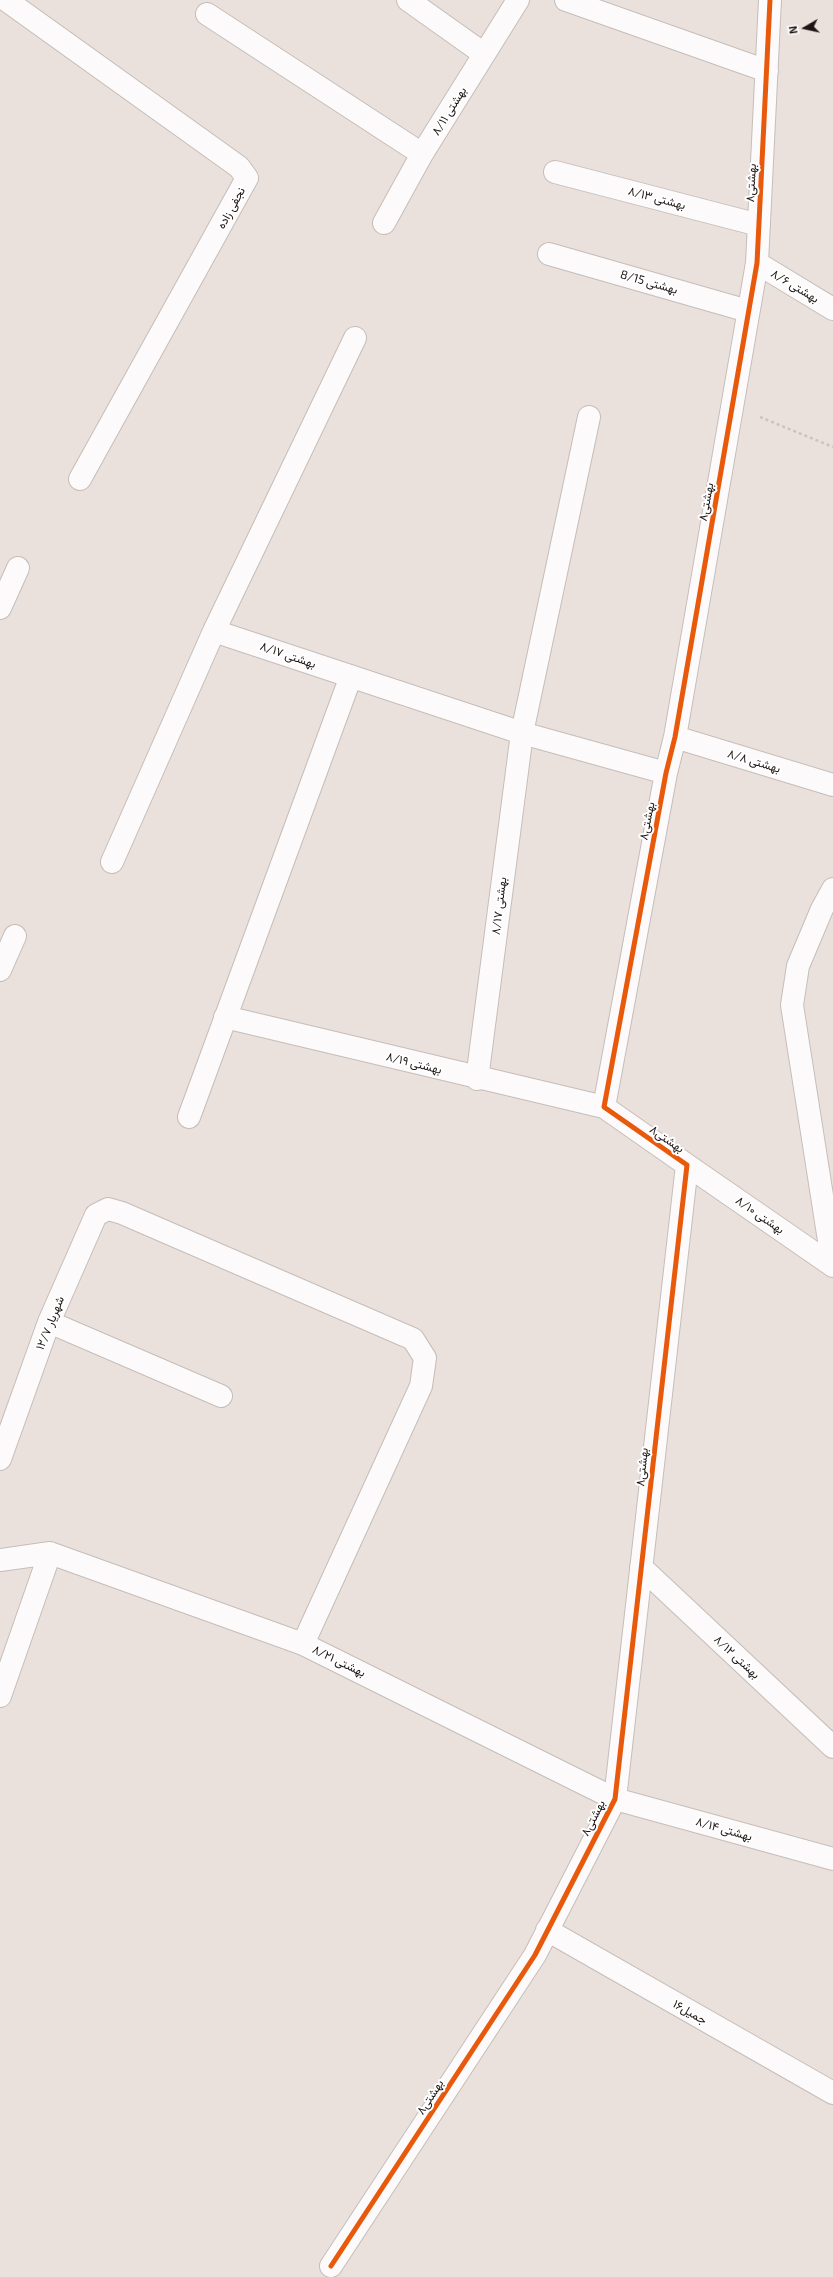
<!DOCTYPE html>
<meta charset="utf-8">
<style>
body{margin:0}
#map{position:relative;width:833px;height:2277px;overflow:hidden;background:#ebe1dc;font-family:"Exo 2",sans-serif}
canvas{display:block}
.north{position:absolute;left:785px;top:8px;width:40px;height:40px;-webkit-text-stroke:3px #fff;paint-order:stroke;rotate:261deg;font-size:11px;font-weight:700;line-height:16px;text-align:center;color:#1c1513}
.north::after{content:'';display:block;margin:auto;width:14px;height:18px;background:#1c1513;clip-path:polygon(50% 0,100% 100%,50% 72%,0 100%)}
</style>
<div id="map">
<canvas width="833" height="2277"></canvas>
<div class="north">N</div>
</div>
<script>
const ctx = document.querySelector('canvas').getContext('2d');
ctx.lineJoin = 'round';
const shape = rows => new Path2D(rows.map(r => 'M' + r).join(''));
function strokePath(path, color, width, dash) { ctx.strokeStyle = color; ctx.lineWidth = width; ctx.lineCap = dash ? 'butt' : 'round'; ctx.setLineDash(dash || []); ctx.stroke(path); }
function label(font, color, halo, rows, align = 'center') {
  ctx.font = font + ' "Exo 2",Vazirmatn,sans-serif'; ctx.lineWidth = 4; ctx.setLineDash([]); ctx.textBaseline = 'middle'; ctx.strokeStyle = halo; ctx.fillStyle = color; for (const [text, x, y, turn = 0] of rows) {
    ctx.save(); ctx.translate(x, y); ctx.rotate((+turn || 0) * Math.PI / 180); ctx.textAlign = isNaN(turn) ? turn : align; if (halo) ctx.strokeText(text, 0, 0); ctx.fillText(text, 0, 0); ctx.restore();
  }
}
const minor = shape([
 [6,0,239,167,247,178,80,479],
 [408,0,484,54],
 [566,0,767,71],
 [207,14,422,154],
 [555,172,759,225],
 [384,223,422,154,518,0],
 [549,254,748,311],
 [757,263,833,309],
 [0,608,18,568],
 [214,631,522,733,666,773],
 [675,737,833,785],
 [112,862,214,631,355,338],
 [0,970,15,936],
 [225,1017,604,1107],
 [477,1079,522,733,589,417],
 [189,1117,351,676],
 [687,1165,833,1266],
 [833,1266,792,1005,798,966,822,909,833,889],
 [49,1322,221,1396],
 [0,1459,49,1322,96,1215,108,1209,122,1213,413,1339,425,1358,421,1386,303,1644],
 [0,1560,50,1553,303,1644,615,1799,833,1859],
 [641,1567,833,1747],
 [0,1696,50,1553],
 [547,1930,833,2093],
 [331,2266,535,1955,615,1799,687,1165,604,1107,666,773,675,737,757,263,770,0]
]);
strokePath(minor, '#c5bdb9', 24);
strokePath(shape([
 [760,417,833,447]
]), '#c7c4c3', 2.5, [3, 3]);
strokePath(minor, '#fcfafa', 22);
strokePath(shape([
 [331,2266,535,1955,615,1799,687,1165,604,1107,666,773,675,737,757,263,770,0]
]), '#e8590c', 5);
label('12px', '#1c1513', '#fff', [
 ["بهشتی ۸/۱۱",449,111,-58],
 ["بهشتی۸",751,183,-87],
 ["بهشتی ۸/۱۳",657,198,15],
 ["نجفی زاده",231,208,-61],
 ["بهشتی 8/15",649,282,16],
 ["بهشتی ۸/۶",795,286,31],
 ["بهشتی۸",706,502,-80],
 ["بهشتی ۸/۱۷",288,655,19],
 ["بهشتی ۸/۸",754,761,17],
 ["بهشتی۸",647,821,-79],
 ["بهشتی ۸/۱۷",499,906,-83],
 ["بهشتی ۸/۱۹",414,1063,14],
 ["بهشتی۸",667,1139,35],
 ["بهشتی ۸/۱۰",760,1215,35],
 ["شهریار ۱۲/۷",50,1323,-68],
 ["بهشتی۸",642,1467,-84],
 ["بهشتی ۸/۱۲",737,1657,43],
 ["بهشتی ۸/۲۱",339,1661,26],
 ["بهشتی۸",593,1818,-63],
 ["بهشتی ۸/۱۴",724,1829,16],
 ["جمیل١۶",690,2012,30],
 ["بهشتی۸",430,2097,-57]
]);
</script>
